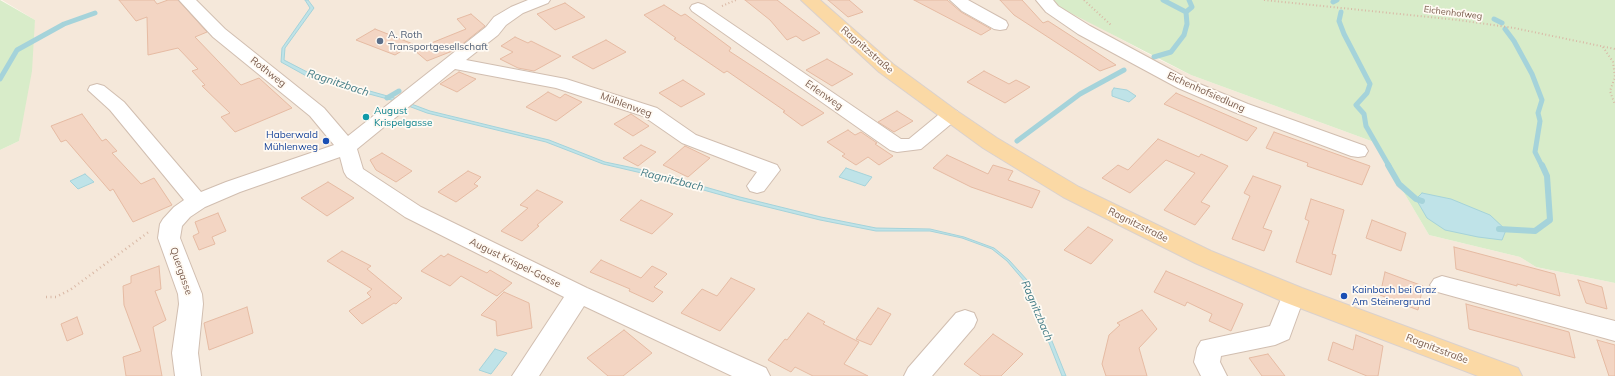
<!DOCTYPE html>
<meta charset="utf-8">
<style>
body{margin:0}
canvas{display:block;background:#fdf6ec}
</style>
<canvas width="1615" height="376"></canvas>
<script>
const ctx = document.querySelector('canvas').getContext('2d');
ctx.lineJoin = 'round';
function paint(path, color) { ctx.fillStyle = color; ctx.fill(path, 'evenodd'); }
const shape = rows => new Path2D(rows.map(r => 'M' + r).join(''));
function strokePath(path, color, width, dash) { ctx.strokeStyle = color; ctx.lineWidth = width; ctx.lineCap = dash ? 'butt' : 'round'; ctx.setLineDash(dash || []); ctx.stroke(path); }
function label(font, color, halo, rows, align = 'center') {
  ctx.font = font + ' Mulish,sans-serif'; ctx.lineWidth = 3.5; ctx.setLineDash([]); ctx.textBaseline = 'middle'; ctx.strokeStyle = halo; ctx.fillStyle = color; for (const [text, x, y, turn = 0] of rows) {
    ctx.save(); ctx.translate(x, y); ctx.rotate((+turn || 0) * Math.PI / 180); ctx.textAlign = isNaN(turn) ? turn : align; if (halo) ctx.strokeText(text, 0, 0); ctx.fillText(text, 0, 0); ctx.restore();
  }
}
paint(shape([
 [2,0,1049,0,1154,57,1191,75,1374,142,1429,235,1520,257,1536,267,1615,283,1615,376,0,376,0,150,19,141,35,20]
]), '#f5e8da');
paint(shape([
 [0,0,35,20,32,71,19,141,0,150],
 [1049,0,1615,0,1615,283,1536,267,1520,257,1429,235,1374,142,1191,75,1055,5]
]), '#d8ecc9');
const water = shape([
 [305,0,308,0,314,8,285,48,284,60,313,75,398,99,430,111,549,140,605,162,653,172,740,197,821,217,876,228,930,229,964,237,994,248,1009,260,1028,281,1066,376,1062,376,1025,282,1007,261,992,249,962,238,930,231,876,231,820,220,739,200,650,175,603,164,546,142,427,113,395,101,310,78,281,62,282,48,310,8,305,0],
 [1114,88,1127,90,1136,96,1129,102,1112,96,1112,91,1114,88],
 [846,168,872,177,865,186,839,177,846,168],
 [85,174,94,182,78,189,70,181,85,174],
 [1422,193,1451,199,1490,215,1506,230,1502,240,1478,237,1445,230,1427,218,1416,199,1422,193],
 [495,349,507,353,491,374,479,370,495,349]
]);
paint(water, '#bfe3e8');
strokePath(water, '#a5d3da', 1);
strokePath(shape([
 [1333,2,1337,0],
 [1186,12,1192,7,1189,0],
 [1341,12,1339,21,1344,34,1370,84,1367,93,1356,105,1364,114,1366,126,1389,166],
 [1494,19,1502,23],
 [1505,29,1514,41,1532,74,1542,100,1538,113,1540,121,1535,152,1542,166],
 [1154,57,1171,52,1184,35,1187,24,1186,12,1163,0],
 [0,79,17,50,64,24,95,13],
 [387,98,399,91],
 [1017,141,1080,94,1124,70]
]), '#a5d3da', 5);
strokePath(shape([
 [1388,165,1399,184,1416,199,1422,201],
 [1499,229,1535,231,1550,220,1547,176,1542,165]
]), '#a5d3da', 6);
const building = shape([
 [119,0,154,0,157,4,168,0,178,0,207,32,195,37,241,85,259,78,292,108,235,132,221,117,230,113,202,86,205,85,192,71,198,69,178,48,148,55,147,17,136,21,119,0],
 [745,0,777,0,820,33,803,41,796,36,787,40,770,20,745,0],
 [828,0,849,0,863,12,848,17,828,0],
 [914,0,947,0,961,12,991,29,981,35,914,0],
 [1000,0,1022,0,1043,23,1048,21,1116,65,1100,71,1014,15,1000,0],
 [565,3,585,17,555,30,537,14,565,3],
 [664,5,681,16,685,14,731,48,729,51,824,113,802,126,783,112,785,111,727,71,724,73,674,39,676,38,644,15,664,5],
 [471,14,485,26,455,50,427,61,414,50,466,29,457,19,471,14],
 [375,29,413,44,395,55,356,40,375,29],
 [515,37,528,43,531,41,561,56,534,71,518,68,500,59,513,52,501,46,515,37],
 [606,40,626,52,593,69,572,57,606,40],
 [827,59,853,74,832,86,806,70,827,59],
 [984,71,1009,84,1016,80,1030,87,1005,103,967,82,984,71],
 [459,72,476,79,457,92,440,84,459,72],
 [683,80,705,94,681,107,659,93,683,80],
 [548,92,560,98,565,94,582,102,556,121,526,107,548,92],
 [1176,93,1257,128,1247,141,1164,104,1176,93],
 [897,111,913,121,894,132,878,122,897,111],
 [82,114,102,141,106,139,117,151,112,153,141,184,154,178,172,205,133,222,113,189,110,191,66,140,61,142,51,126,82,114],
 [631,114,649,126,633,136,614,124,631,114],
 [848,130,855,135,861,132,877,143,875,144,893,156,879,165,868,157,856,165,842,156,845,154,827,142,848,130],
 [1274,132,1370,166,1362,185,1307,166,1308,163,1266,148,1274,132],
 [1158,139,1199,157,1201,154,1228,166,1201,202,1210,206,1195,225,1164,210,1195,173,1166,160,1130,193,1102,178,1118,165,1128,170,1158,139],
 [641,145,656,152,638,166,623,158,641,145],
 [685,146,710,158,688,177,663,165,685,146],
 [382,153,412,171,396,182,376,170,370,160,382,153],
 [947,155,988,174,993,165,1013,171,1008,180,1040,191,1032,208,971,187,933,168,947,155],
 [468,171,481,177,474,184,478,186,456,202,438,192,468,171],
 [1253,176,1281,186,1263,228,1272,231,1264,251,1232,239,1250,196,1244,193,1253,176],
 [328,182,354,198,327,216,301,198,328,182],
 [537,190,563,202,537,225,539,226,522,241,501,231,528,208,520,205,537,190],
 [1311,199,1344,210,1332,254,1336,255,1331,275,1296,262,1309,221,1305,219,1311,199],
 [641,200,673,214,652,234,620,220,641,200],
 [218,213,226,231,212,237,215,244,199,250,193,236,199,233,195,222,218,213],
 [1372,220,1406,233,1401,251,1366,238,1372,220],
 [1088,227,1113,240,1091,264,1064,250,1088,227],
 [1454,247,1555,274,1560,296,1517,284,1517,286,1456,269,1454,247],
 [342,251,371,266,367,269,402,298,396,304,394,303,362,324,349,311,371,297,367,293,372,289,327,261,342,251],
 [448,254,487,273,490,270,512,283,497,296,461,276,450,286,421,271,441,255,444,257,448,254],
 [601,260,641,278,652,266,666,273,667,274,654,287,663,292,653,302,629,291,630,289,590,272,601,260],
 [159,266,161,289,155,291,166,320,153,327,162,376,126,376,123,357,141,351,124,305,123,286,131,283,131,276,159,266],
 [1166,271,1243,304,1231,331,1209,321,1212,314,1187,302,1185,306,1154,292,1166,271],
 [1385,272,1423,286,1418,310,1380,295,1385,272],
 [731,278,755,289,720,331,681,313,702,289,717,296,731,278],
 [1578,280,1602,287,1607,309,1586,303,1578,280],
 [504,292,529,303,532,328,497,336,496,321,481,315,504,292],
 [1466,304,1569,332,1575,358,1469,329,1466,304],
 [247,307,253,333,209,350,204,323,247,307],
 [878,308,891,314,871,345,856,339,878,308],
 [1142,310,1157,329,1139,348,1147,376,1106,376,1102,364,1109,335,1120,325,1117,323,1142,310],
 [808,313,825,322,823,324,859,342,844,364,868,376,813,376,795,367,791,372,768,360,785,339,787,340,808,313],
 [77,317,83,334,67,341,61,324,77,317],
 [624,330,652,353,623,376,608,376,587,358,624,330],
 [993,334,1023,354,1001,376,981,376,964,364,993,334],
 [1356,335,1383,346,1378,376,1367,376,1328,360,1333,342,1353,350,1356,335],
 [1597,340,1615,345,1615,376,1609,376,1597,340],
 [1268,354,1285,376,1262,376,1249,358,1268,354]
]);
paint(building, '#f3d5c3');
strokePath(building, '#e6bba3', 1);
const minor = shape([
 [179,0,196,0,225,29,324,108,348,136,486,27,494,17,511,7,528,0,550,0,548,3,523,13,506,25,498,35,466,60,566,79,657,108,696,135,777,165,780,170,764,191,757,193,750,191,747,186,757,172,682,143,643,116,556,88,455,69,357,149,363,169,421,207,587,288,766,368,770,376,732,376,584,306,539,376,512,376,564,297,405,217,347,177,344,172,340,157,240,192,205,207,190,217,182,226,180,238,202,294,203,304,198,353,201,376,175,376,172,353,179,304,178,294,158,238,160,224,163,219,174,207,184,200,110,110,88,90,90,86,97,84,104,86,124,102,201,192,226,182,334,145,310,116,213,37,179,0],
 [950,0,968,0,1006,21,1008,25,1006,29,1000,30,994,29,962,11,950,0],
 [1036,0,1053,0,1058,6,1090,26,1190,80,1248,104,1365,146,1368,151,1365,156,1358,157,1351,156,1234,112,1178,88,1078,34,1046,12,1036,0],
 [698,3,704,5,901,139,909,139,943,111,950,109,957,111,960,115,957,119,921,149,897,152,890,150,692,11,690,8,692,5,698,3],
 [1442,276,1615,321,1615,341,1434,291,1430,285,1434,279,1442,276],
 [1293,286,1301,289,1305,295,1289,339,1275,345,1221,356,1220,362,1227,376,1201,376,1194,362,1197,348,1201,341,1270,326,1285,289,1293,286],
 [965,310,974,313,977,320,974,327,932,376,904,376,908,368,956,313,965,310]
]);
const major = shape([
 [801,0,820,0,893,64,957,111,997,138,1079,187,1211,251,1302,288,1518,368,1522,376,1478,376,1284,302,1195,263,1063,197,983,148,879,72,801,0]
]);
strokePath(minor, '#d1beb0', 2);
strokePath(major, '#dad1cd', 2);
strokePath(shape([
 [1084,0,1112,26],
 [1264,0,1458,20,1514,28,1615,49],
 [722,6,736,0],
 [1603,47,1613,62,1615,77,1610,91,1615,105]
]), '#d9b8a5', 2, [1, 2.5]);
strokePath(shape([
 [46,297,56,297,70,290,150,231]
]), '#d9b8a5', 2.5, [1, 3.5]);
paint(minor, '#fff');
paint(major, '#fbd9a5');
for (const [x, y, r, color] of [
 [380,41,4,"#5c6f8a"],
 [366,117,4,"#0f9aa8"],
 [326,141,4,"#1a4fb4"],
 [1344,296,4,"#1a4fb4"]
]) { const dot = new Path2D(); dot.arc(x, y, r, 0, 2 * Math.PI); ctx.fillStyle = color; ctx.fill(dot); strokePath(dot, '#fffaf3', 1.5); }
label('9px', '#7a5c4d', '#fffaf3', [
 ["Eichenhofweg",1453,13,7]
]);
label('10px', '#4e5e75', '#fffaf3', [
 ["A. Roth",388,35],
 ["Transportgesellschaft",388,47]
], 'left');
label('10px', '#7a5c4d', '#fffaf3', [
 ["Ragnitzstraße",867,50,41],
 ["Rothweg",268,72,38],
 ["Eichenhofsiedlung",1206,92,24],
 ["Erlenweg",824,95,35],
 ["Mühlenweg",626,105,20],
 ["Ragnitzstraße",1138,225,26],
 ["August Krispel-Gasse",515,263,26],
 ["Quergasse",181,271,71],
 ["Ragnitzstraße",1437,349,21]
]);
label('10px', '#0d838f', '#fffaf3', [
 ["August",374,111],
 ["Krispelgasse",374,123]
], 'left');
label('10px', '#164399', '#fffaf3', [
 ["Haberwald",318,135],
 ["Mühlenweg",318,147],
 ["Kainbach bei Graz",1352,290,"left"],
 ["Am Steinergrund",1352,302,"left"]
], 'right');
label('italic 11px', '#437c86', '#fffaf3', [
 ["Ragnitzbach",338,83,18],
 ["Ragnitzbach",672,180,14],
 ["Ragnitzbach",1037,311,67]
]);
</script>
